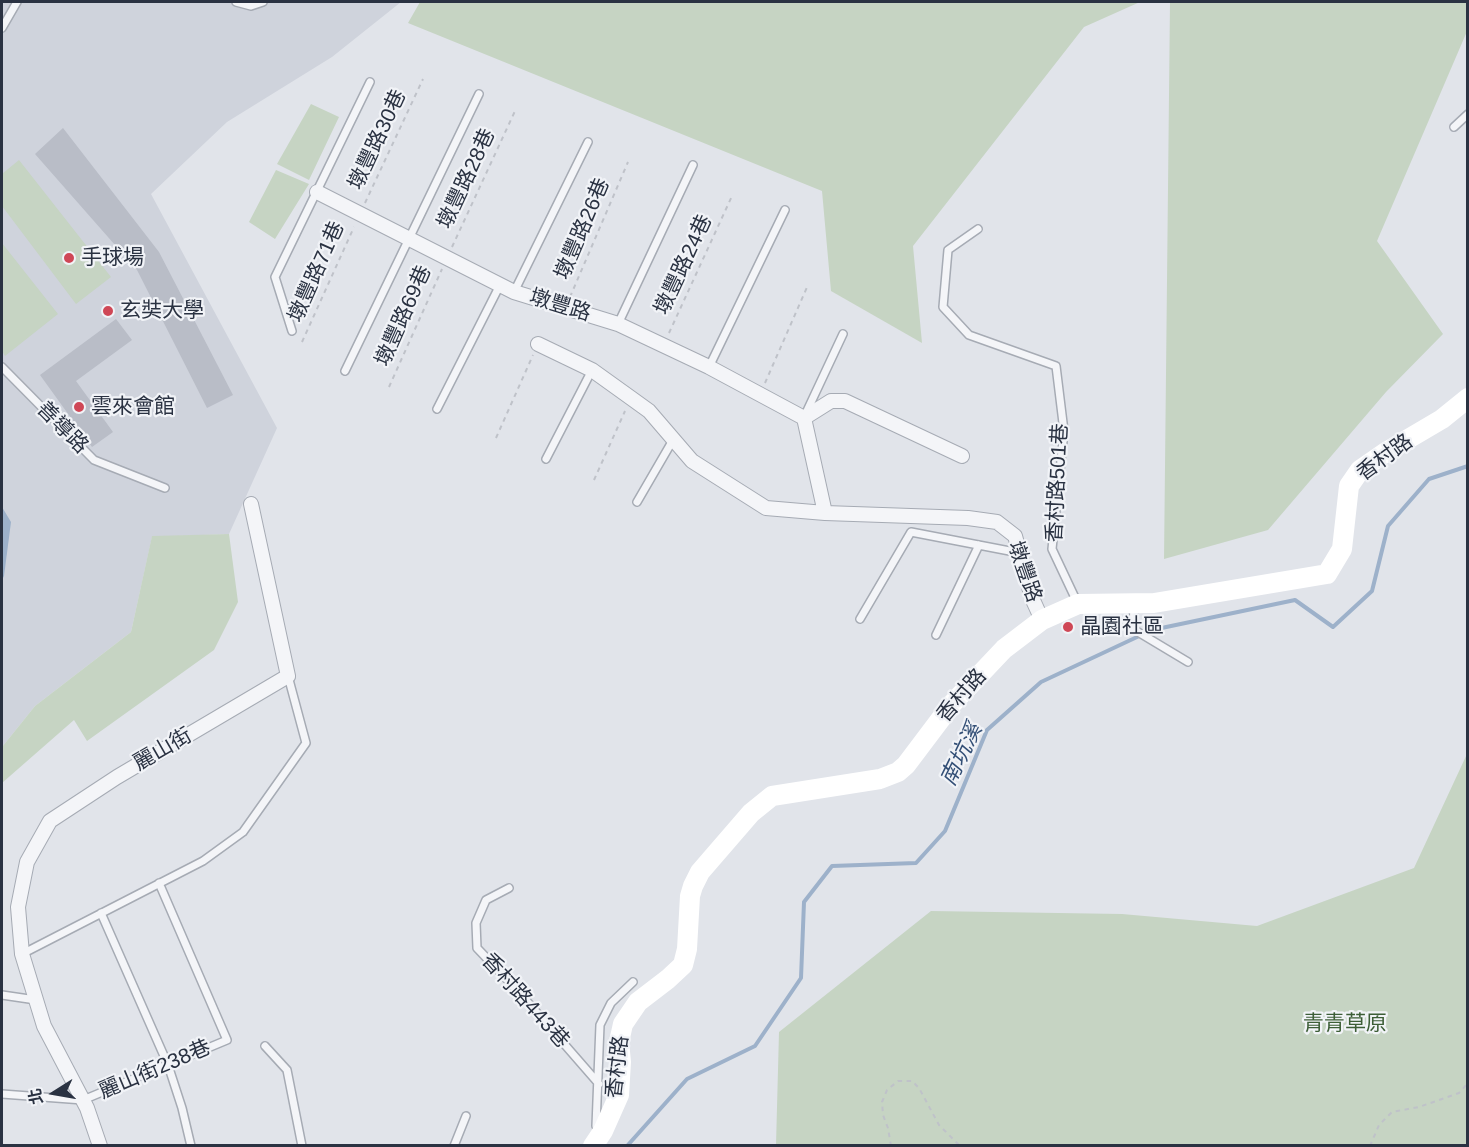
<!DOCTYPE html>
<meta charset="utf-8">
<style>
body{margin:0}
#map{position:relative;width:1469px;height:1147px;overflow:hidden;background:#e1e4ea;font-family:Arial,"Noto Sans TC",sans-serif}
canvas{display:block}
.frame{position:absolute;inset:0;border:3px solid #2a3242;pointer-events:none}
.north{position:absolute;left:24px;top:1063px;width:60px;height:60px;-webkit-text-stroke:4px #f1f3f7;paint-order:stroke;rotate:259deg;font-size:16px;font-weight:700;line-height:24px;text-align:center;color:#2a3242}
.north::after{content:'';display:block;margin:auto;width:21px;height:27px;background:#2a3242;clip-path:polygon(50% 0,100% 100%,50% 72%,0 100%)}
</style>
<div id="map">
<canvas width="1469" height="1147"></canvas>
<div class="frame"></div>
<div class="north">北</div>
</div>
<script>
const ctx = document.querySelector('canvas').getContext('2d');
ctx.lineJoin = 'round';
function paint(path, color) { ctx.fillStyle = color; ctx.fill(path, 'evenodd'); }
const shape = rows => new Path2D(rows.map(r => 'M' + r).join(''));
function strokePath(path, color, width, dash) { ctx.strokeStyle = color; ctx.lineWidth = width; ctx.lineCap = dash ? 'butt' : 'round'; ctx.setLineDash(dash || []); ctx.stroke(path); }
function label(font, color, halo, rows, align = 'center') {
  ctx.font = font + ' Arial,"Noto Sans TC",sans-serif'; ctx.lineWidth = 4.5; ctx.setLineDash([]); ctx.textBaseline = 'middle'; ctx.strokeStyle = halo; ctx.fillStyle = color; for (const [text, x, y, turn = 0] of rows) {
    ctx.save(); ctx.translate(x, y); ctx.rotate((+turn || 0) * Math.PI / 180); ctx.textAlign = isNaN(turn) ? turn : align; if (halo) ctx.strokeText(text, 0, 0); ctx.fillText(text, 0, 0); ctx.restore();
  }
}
paint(shape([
 [2,2,401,2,332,57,227,122,151,194,277,428,229,534,152,537,131,632,35,706,2,747]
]), '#cfd3dc');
paint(shape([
 [420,2,1140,2,1084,27,913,246,922,343,831,291,822,191,408,23],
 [1170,2,1467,2,1468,29,1377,241,1443,334,1386,392,1268,530,1164,559],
 [311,104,339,117,309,180,277,164],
 [19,160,111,277,76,304,2,206,2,174],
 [276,170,309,184,275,239,249,222],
 [2,243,58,314,5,356,2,351],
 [229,534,238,602,214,650,87,741,74,720,2,783,2,747,35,706,131,632,152,536],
 [1467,754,1467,1145,776,1145,779,1032,931,911,1122,914,1257,926,1414,868]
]), '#c6d4c3');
paint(shape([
 [2,507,11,522,4,576,2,580]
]), '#9db1ca');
strokePath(shape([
 [627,1146,687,1079,755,1046,801,978,804,902,832,866,916,863,945,831,987,730,1041,682,1152,630,1295,600,1333,627,1372,591,1388,526,1429,479,1468,466]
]), '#9db1ca', 4);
paint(shape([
 [63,128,159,252,233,395,207,408,137,270,35,154],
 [116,319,132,340,76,381,113,432,92,447,40,375]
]), '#b9bdc7');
const lane = shape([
 [236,2,251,6,263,2],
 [2,28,17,2],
 [1454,127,1468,114],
 [978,229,948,250,943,307,969,335,1056,366,1064,431,1052,549,1077,602],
 [514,292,588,142],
 [618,324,693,165],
 [292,331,275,277,370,82],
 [2,367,94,460,165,488],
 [709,367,785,210],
 [345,371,479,94],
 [437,409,500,285],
 [806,413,843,334],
 [546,459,592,370],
 [637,502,673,440],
 [1134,605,1133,629,1188,662],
 [860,619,911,532,1020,553],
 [936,635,979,545],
 [509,888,486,900,476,923,477,948,518,991,599,1084],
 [101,913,168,1065,182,1108,191,1146],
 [22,954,203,861,243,832,306,743,288,676],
 [2,995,36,1000],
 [265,1046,287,1070,302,1146],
 [2,1094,83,1100,227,1040,159,883],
 [596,1126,600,1025,611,1003,633,982],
 [454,1146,466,1116]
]);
const street = shape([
 [317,192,514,292,618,324,709,367,804,418,825,513,968,518,997,522,1015,536,1032,598,1042,620],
 [538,344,592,370,631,398,649,411,692,461,766,508,825,513],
 [804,418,831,401,845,401,962,456],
 [100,1146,87,1108,44,1026,22,954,18,907,27,862,50,821,117,777,288,676,251,504]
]);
strokePath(lane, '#a6abb4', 10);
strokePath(street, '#a6abb4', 16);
strokePath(shape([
 [365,203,423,79],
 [452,247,515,111],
 [570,297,628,162],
 [669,333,732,196],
 [302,342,354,227],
 [765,383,808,285],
 [389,387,442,269],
 [496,438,533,355],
 [594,480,625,411],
 [891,1146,888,1128,883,1115,882,1102,887,1090,898,1081,912,1081,919,1088,939,1125,960,1146],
 [1370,1146,1379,1125,1392,1112,1419,1107,1459,1093,1468,1083]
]), '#bfc2c9', 2, [4.5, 4.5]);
strokePath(lane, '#f4f5f8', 7);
strokePath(street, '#f4f5f8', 14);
strokePath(shape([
 [593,1146,603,1131,619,1095,621,1062,619,1042,623,1024,638,1002,668,979,683,965,687,949,690,896,693,886,700,872,751,813,772,796,880,779,898,772,906,765,952,704,1004,649,1042,620,1078,604,1154,603,1327,574,1342,549,1349,486,1360,470,1386,452,1442,419,1468,398]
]), '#fff', 20);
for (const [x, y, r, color] of [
 [69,258,6,"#cf4756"],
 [108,311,6,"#cf4756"],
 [79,407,6,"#cf4756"],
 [1068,627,6,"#cf4756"]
]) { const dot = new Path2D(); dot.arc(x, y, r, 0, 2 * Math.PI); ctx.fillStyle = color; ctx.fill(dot); strokePath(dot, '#f1f3f7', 2); }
label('21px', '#2a3242', '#f1f3f7', [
 ["墩豐路30巷",378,140,-65],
 ["墩豐路28巷",467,179,-65],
 ["墩豐路26巷",583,229,-67],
 ["墩豐路24巷",684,265,-65],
 ["墩豐路71巷",317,272,-66],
 ["墩豐路",560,306,17],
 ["墩豐路69巷",404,316,-66],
 ["善導路",62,428,45],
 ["香村路",1385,458,-36],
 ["香村路501巷",1058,483,-87],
 ["墩豐路",1024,572,71],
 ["香村路",962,696,-49],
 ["麗山街",163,750,-30],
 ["香村路443巷",525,1001,48],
 ["香村路",618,1067,-83],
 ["麗山街238巷",155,1070,-23]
]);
label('21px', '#2a3242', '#f1f3f7', [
 ["手球場",81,258],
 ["玄奘大學",120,311],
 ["雲來會館",91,407],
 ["晶園社區",1080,627]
], 'left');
label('21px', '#3d5e37', '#f1f3f7', [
 ["青青草原",1345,1024]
]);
label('italic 22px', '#334f76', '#f1f3f7', [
 ["南坑溪",962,755,-64]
]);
</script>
